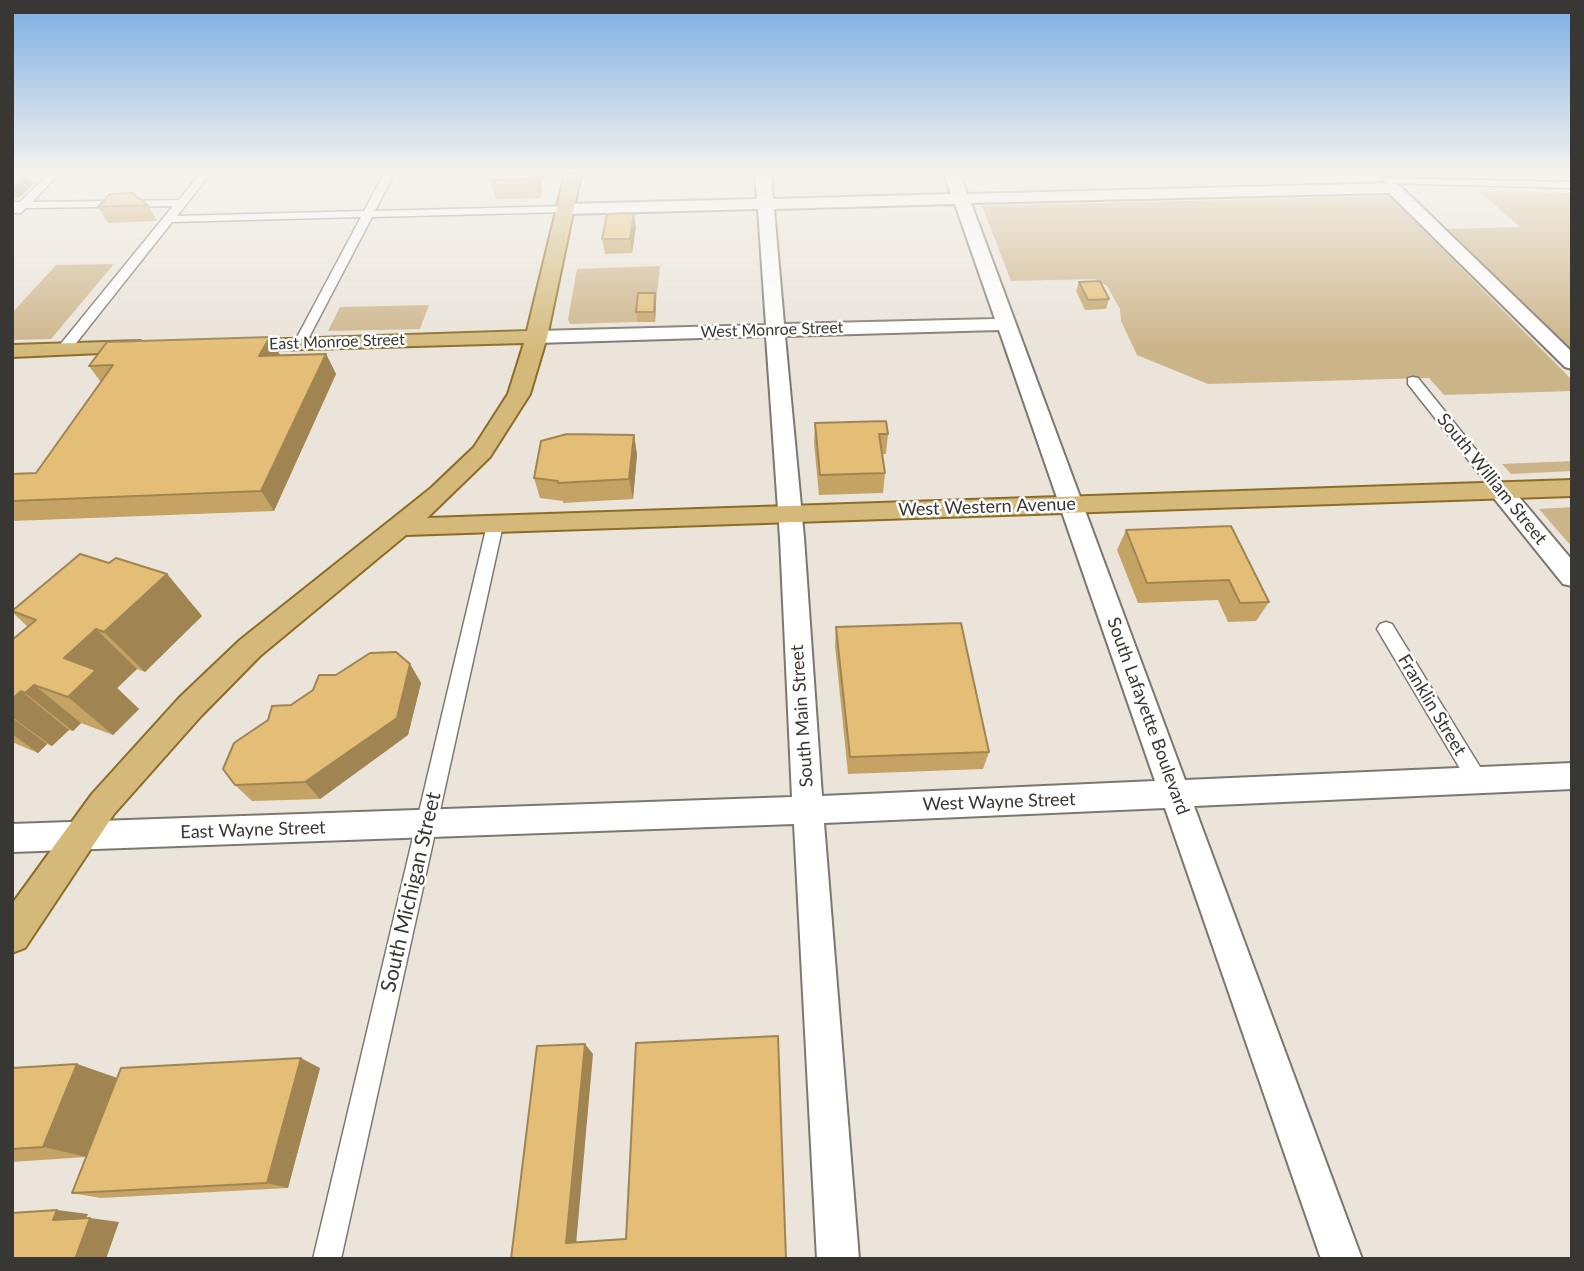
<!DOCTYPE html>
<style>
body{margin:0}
#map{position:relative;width:1584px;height:1271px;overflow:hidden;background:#eae4da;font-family:Lato,sans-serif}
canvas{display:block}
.frame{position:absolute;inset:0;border:14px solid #393733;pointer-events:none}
</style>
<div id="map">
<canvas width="1584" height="1271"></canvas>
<div class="frame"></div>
</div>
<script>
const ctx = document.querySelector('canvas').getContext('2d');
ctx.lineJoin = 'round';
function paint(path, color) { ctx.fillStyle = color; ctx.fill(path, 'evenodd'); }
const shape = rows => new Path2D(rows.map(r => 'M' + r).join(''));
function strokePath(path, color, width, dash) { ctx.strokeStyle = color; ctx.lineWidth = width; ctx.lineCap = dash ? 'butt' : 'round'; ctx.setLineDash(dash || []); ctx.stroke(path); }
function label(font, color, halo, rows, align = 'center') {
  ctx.font = font + ' Lato,sans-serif'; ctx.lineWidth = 5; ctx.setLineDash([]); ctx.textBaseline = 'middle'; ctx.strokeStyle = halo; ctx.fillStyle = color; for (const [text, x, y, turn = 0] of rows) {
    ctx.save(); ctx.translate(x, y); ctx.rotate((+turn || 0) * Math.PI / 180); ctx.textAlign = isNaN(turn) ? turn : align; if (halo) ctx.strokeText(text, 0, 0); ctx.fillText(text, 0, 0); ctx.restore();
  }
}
paint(shape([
 [1479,191,1572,193,1572,352,1445,229,1520,227],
 [1387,196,1391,197,1572,380,1572,391,1444,395,1429,378,1208,384,1137,355,1121,321,1120,309,1107,286,1095,279,1011,281,982,206],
 [114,264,51,339,12,340,12,313,56,265],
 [660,266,656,303,639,303,637,322,570,324,568,319,577,269],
 [429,305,420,329,328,331,340,307],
 [1572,461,1572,471,1511,474,1502,464],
 [1572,507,1572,547,1539,509]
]), '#ccb489');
const street = shape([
 [48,174,59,174,32,202,179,200,200,174,210,174,177,216,364,211,384,174,394,174,375,211,566,206,571,209,566,212,372,217,306,343,300,347,294,343,361,217,172,222,69,352,64,353,59,352,59,346,173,206,26,208,21,213,13,213,12,202,20,202,48,174],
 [1383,178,1572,182,1572,188,1387,183,1382,180,1383,178],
 [1413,377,1418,378,1506,487,1509,491,1506,495,1496,495,1408,384,1408,378,1413,377],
 [495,519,503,525,341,1259,313,1259,487,525,495,519],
 [1386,622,1392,624,1485,775,1488,781,1485,787,1478,790,1471,787,1377,629,1380,624,1386,622]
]);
const secondary = shape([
 [755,174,771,174,773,199,951,194,944,174,960,174,967,194,1393,183,1399,185,1572,352,1572,369,1565,367,1389,193,971,203,1185,780,1572,763,1572,789,1194,806,1362,1259,1321,1259,1165,808,824,823,859,1259,817,1259,794,824,12,852,12,824,792,797,780,538,766,336,537,343,527,337,537,331,766,325,758,209,566,214,558,209,566,204,757,199,755,174],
 [955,204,995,319,784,324,774,209,955,204],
 [999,330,1155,781,822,796,804,538,785,336,999,330],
 [1501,483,1509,485,1572,560,1572,586,1563,584,1493,497,1490,491,1493,485,1501,483]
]);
const primary = shape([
 [565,174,581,174,547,337,530,394,490,457,427,518,1572,480,1572,496,406,535,260,656,201,716,114,814,25,948,12,953,12,904,92,794,179,698,240,640,431,488,474,447,508,394,524,343,235,351,228,349,225,345,228,341,527,331,565,174],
 [139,341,146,343,149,347,146,351,12,357,12,345,139,341]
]);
strokePath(street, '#7d786f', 3);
strokePath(secondary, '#7d786f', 4);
strokePath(primary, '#8c6d27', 4);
paint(street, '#fff');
paint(secondary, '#fff');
paint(primary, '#d4b97a');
paint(shape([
 [493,174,544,174,540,198,496,199,491,180],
 [12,175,34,184,19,198,12,198],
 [148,205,157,221,108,223,98,207],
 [636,227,632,253,605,254,602,239],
 [1079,282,1109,299,1106,309,1085,310,1076,291],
 [655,293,656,303,655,322,637,322,636,312],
 [270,337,280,355,326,354,336,374,274,511,12,521,12,474,36,473,101,382,89,366],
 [815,423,888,434,886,454,882,454,885,473,883,493,819,495,814,443],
 [634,435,637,455,633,499,563,503,563,501,540,498,534,478],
 [1231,526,1269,602,1256,621,1228,622,1218,600,1138,603,1117,550,1126,530],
 [167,574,202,616,145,672,137,669,117,688,139,709,113,735,81,723,73,731,69,730,52,746,47,744,38,753,12,742,12,640,28,627,12,612],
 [836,627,989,752,983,769,848,774,835,646],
 [410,664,421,683,408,735,320,799,252,801,235,785,291,705,336,675],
 [77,1064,117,1078,320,1068,288,1188,101,1198,72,1193,86,1157,12,1162,12,1068]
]), '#c4a365');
paint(shape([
 [537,174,544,174,540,198,536,179],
 [27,175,34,184,19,198,13,189],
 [634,213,636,227,632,253,630,239],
 [655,293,656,303,655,322,654,312],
 [270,337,281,357,259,356],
 [326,354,336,374,274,511,261,491],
 [634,435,637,455,633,499,629,479],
 [167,574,202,616,145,672,104,632],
 [96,629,137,669,117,688,139,709,113,735,68,697,64,658],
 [410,664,421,683,408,735,320,799,305,782],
 [34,685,81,723,73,731,25,693],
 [21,691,69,730,52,746,12,717,12,699],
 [12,718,47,744,38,753,12,734],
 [585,1044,593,1054,576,1245,566,1243],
 [301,1058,320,1068,288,1188,267,1183],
 [77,1064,117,1078,87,1157,43,1147],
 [57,1210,88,1214,84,1224,53,1220],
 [90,1218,119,1222,106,1259,75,1259]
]), '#a08553');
const building = shape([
 [493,174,537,174,536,179,491,180,493,174],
 [12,175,27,175,13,189,12,175],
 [132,193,148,205,98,207,110,194,132,193],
 [634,213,630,239,602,239,607,214,634,213],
 [1100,281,1109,299,1088,300,1079,282,1100,281],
 [638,293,655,293,654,312,636,312,638,293],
 [270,337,259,356,326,354,261,491,12,501,12,474,36,473,113,365,89,366,107,342,270,337],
 [886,421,888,434,879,434,885,473,820,475,815,423,886,421],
 [567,434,634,435,629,479,558,483,558,481,534,478,541,441,567,434],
 [1231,526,1269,602,1240,603,1229,580,1147,583,1126,530,1231,526],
 [80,554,109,563,116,558,167,574,104,632,96,629,64,658,96,670,68,697,34,685,25,693,21,691,12,699,12,640,36,620,12,611,80,554],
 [961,623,989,752,850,757,836,627,961,623],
 [396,652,410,664,397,718,305,782,235,785,223,769,234,743,268,720,272,706,291,705,313,690,319,675,336,675,370,653,396,652],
 [778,1036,786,1259,511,1259,537,1046,585,1044,566,1243,626,1239,636,1043,778,1036],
 [301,1058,267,1183,72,1193,121,1068,301,1058],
 [77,1064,43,1147,12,1149,12,1068,77,1064],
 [57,1210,53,1220,90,1218,75,1259,12,1259,12,1213,57,1210]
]);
paint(building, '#e4be76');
strokePath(building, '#a08553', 2);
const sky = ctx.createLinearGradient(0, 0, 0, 352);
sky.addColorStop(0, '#7bade4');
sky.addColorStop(0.49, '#f6f3ee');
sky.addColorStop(1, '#f6f3ee00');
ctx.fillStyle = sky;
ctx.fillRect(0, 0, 1584, 352);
label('16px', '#393733', '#fff', [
 ["West Monroe Street",772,330,-2],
 ["East Monroe Street",337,342,-2]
]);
label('18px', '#393733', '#fff', [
 ["South William Street",1492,479,51],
 ["West Western Avenue",987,507,-2],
 ["Franklin Street",1432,705,59],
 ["South Main Street",802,716,-94],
 ["South Lafayette Boulevard",1148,716,70],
 ["West Wayne Street",999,802,-2],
 ["East Wayne Street",253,830,-2]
]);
label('21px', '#393733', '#fff', [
 ["South Michigan Street",411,892,-77]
]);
</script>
